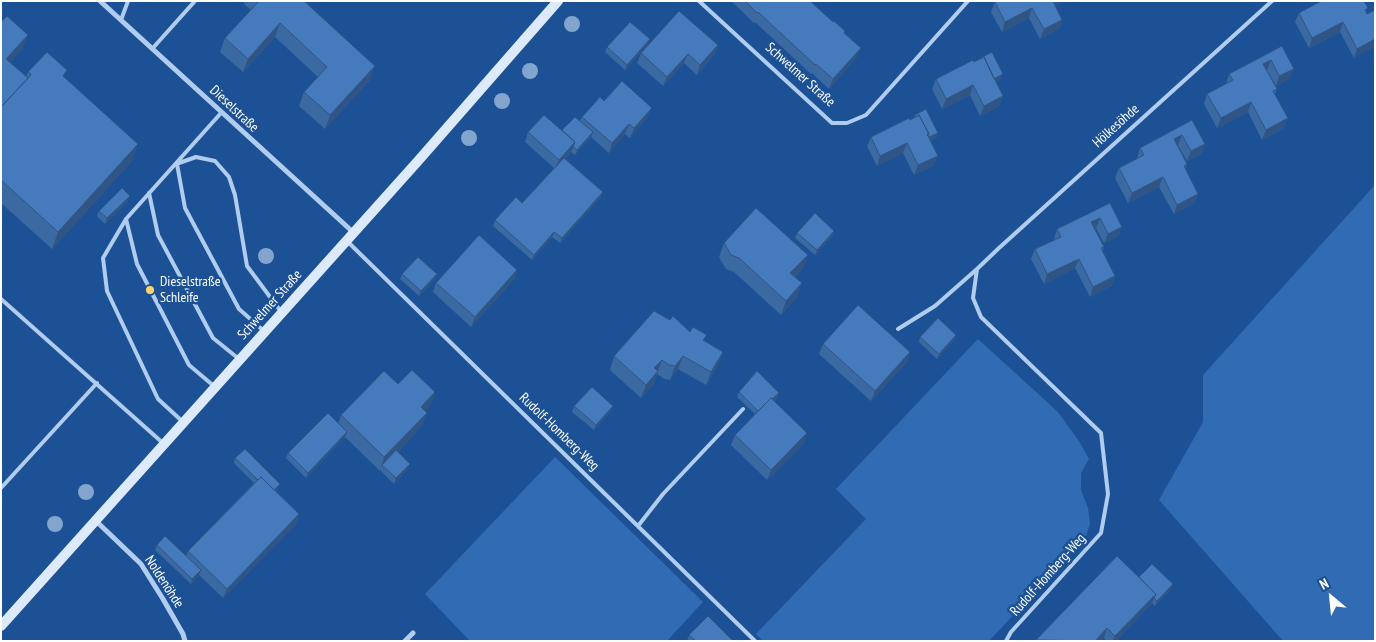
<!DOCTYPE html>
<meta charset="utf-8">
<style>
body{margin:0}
#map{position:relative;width:1376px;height:642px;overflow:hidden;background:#1d5195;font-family:"PT Sans Narrow",sans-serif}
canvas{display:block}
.frame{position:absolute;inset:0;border:2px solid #fff;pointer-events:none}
.north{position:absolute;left:1306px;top:572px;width:50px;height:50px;-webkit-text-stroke:4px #1d5195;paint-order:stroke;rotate:332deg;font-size:14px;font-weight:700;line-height:20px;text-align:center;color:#fff}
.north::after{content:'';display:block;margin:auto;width:18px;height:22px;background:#fff;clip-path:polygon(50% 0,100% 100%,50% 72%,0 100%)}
</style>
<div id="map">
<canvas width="1376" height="642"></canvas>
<div class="frame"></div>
<div class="north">N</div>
</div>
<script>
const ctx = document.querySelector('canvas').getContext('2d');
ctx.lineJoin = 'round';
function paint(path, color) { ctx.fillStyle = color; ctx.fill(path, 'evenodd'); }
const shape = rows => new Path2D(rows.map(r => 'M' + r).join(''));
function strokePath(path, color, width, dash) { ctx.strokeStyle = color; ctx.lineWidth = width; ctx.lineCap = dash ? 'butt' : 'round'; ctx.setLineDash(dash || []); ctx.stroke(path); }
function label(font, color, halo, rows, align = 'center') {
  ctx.font = font + ' "PT Sans Narrow",sans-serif'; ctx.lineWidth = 5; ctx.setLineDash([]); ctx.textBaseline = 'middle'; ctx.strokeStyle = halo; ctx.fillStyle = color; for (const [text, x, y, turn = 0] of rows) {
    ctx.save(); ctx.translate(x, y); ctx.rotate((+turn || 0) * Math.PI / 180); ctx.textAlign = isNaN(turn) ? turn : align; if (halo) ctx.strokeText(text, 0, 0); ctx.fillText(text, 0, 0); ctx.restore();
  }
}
paint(shape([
 [1375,185,1375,641,1283,641,1159,500,1203,422,1203,375],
 [978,339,1058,412,1079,441,1089,459,1081,473,1081,490,1088,508,1090,524,1085,539,989,641,763,641,756,634,866,519,836,489],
 [555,457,703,602,667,641,470,641,425,594]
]), '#316bb3');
strokePath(shape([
 [699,1,832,123,847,123,866,115,968,1],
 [121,20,128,1],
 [152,49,195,1],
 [179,163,196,157,215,161,229,177,235,195,247,266,282,313],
 [177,164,185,208,239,309,264,331],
 [149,193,158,235,213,338,239,359],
 [126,219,137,264,189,365,215,387],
 [348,242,755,641],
 [977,269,973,298,981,317,1101,433,1108,494,1101,533,1011,632,1006,641],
 [1,299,164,444],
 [898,329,935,306,977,269,999,248,1272,1],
 [183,422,158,399,107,291,103,258,126,219,221,113],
 [1,488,97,383],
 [638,526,663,494,743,409]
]), '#b0ccef', 4);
strokePath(shape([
 [100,1,354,233],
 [95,520,141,564,163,599,183,634,185,641],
 [405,641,413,633]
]), '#b0ccef', 5);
strokePath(shape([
 [1,626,418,161,558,1]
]), '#ddeafb', 10);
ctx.fillStyle = '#83a4cd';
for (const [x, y] of [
 [572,24],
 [530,71],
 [502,101],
 [469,138],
 [266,256],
 [86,492],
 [55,524]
]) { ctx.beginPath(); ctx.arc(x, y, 8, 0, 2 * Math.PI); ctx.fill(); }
paint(shape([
 [245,1,304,1,370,80,325,129,299,106,304,92,318,77,275,37,243,72,220,52,225,38,251,10,244,4],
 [731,1,810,1,844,33,857,57,829,89,812,73,811,74,755,22,754,23],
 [996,1,1061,1,1060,3,1055,6,1062,20,1059,29,1040,39,1029,18,1002,32,991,12,995,2],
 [1318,1,1364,1,1367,14,1375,10,1354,58,1340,32,1309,48,1295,22,1299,13,1318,3],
 [1,22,23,48,10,62,26,77,28,72,65,78,132,161,52,249,1,203],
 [648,44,625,70,605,52,607,47],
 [718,45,714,55,697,75,684,63,663,86,637,63,641,53],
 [1282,46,1290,78,1276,86,1267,70,1277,89,1275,94,1284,128,1262,140,1248,112,1217,128,1204,104,1207,94,1226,84,1229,74],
 [980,58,1001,80,996,82,1003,96,999,106,980,116,970,95,942,109,932,89,936,79,974,62,980,60],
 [604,101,648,117,630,138,625,134,609,153,591,137,575,155,571,152,565,159,601,197,560,243,552,237,532,260,493,226,495,220,522,203,554,168,525,142,528,132,562,130,580,121,582,117],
 [915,115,938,133,936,138,930,141,934,165,914,175,903,153,877,166,867,146,871,137,914,118],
 [1192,120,1205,144,1201,154,1187,161,1178,145,1187,164,1185,169,1198,194,1194,203,1174,214,1159,187,1128,203,1115,178,1119,168,1137,159,1140,148],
 [128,201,105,224,97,216,99,211],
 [1110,203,1122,227,1118,236,1104,243,1096,228,1095,229,1104,247,1102,252,1115,276,1111,286,1090,297,1075,268,1044,284,1031,259,1035,249,1054,240,1054,239,1057,229],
 [834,231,832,236,815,255,795,238,797,233],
 [724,243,808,255,803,268,795,277,797,297,781,315,734,272,726,269,719,257],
 [517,270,514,279,471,327,433,292,436,283],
 [402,274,435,279,419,296,400,279],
 [690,332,705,341,718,366,706,385,678,369,670,380,664,379,657,374,653,385,641,398,610,370,614,356],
 [956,335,954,340,937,359,919,342,920,337],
 [823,344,910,352,907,362,871,401,819,354],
 [398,384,435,392,430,406,425,411,422,426,398,452,408,469,394,484,380,470,380,471,345,437,306,478,286,458,288,453,338,424,341,415],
 [739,392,779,393,777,398,774,401,804,443,767,480,731,445,735,435,755,414,737,397],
 [574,406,613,406,611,411,594,430,572,412],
 [235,458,278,489,276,491,299,514,296,524,223,598,199,575,191,584,155,550,157,545,186,556,188,551,254,483,234,463],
 [1139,577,1171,589,1155,606,1152,603,1116,641,1106,641,1104,638,1101,641,1036,641],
 [689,635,733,641,687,641]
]), '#3b69a2');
paint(shape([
 [1051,1,1061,1,1060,3,1050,9],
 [1032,8,1029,18,1002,32,1005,22],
 [1062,20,1059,29,1040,39,1044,29],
 [1343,22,1340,32,1309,48,1312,38],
 [280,23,275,37,243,72,248,59],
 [28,35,23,48,1,72,6,59],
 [650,39,648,44,625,70,627,65],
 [1375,39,1375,47,1354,58,1357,49],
 [718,45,714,55,697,75,700,65],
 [861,48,857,57,829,89,833,79],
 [688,54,684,63,663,86,667,77],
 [1271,60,1267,70,1260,74,1263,64],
 [375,66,370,80,325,129,330,115],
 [1294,69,1290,78,1276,86,1279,76],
 [1003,74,1001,80,990,85,992,80],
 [973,85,970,95,942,109,946,99],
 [1003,96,999,106,980,116,984,106],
 [1251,102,1248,112,1217,128,1221,118],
 [652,108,648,117,630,138,634,128],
 [1288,118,1284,128,1262,140,1266,130],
 [629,124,625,134,609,153,612,143],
 [593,132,591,137,575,155,577,150],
 [938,133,936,138,925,143,927,138],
 [1182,135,1178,145,1171,149,1174,139],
 [575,142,571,152,555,169,559,160],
 [907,143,903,153,877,166,880,156],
 [138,144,132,161,52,249,58,232],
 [1205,144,1201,154,1187,161,1191,151],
 [938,156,934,165,914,175,918,165],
 [1163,177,1159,187,1128,203,1132,193],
 [603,192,601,197,560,243,562,238],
 [1198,194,1194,203,1174,214,1177,205],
 [130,196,128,201,105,224,107,218],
 [1100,218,1096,228,1088,232,1091,222],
 [1122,227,1118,236,1104,243,1108,234],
 [834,231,832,236,815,255,817,250],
 [554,232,552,237,532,260,534,255],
 [808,255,803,268,785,286,790,273],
 [1079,259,1075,268,1044,284,1047,274],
 [517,270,514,279,471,327,475,317],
 [437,274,435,279,419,296,421,291],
 [1115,276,1111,286,1090,297,1093,287],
 [802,283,797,297,781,315,786,301],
 [956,335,954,340,937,359,939,354],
 [723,352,718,366,706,385,711,372],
 [910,352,907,362,871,401,875,391],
 [683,356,678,369,670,380,675,366],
 [662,360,653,385,641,398,646,385,654,368],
 [435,392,430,406,416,420,421,407],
 [779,393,777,398,758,417,759,412],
 [613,406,611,411,594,430,596,425],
 [427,413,422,426,384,467,382,465,380,471,384,457],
 [347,432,345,437,306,478,308,473],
 [807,433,804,443,767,480,771,470],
 [410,464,408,469,394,484,396,478],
 [280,484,278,489,269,498,271,493],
 [299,514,296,524,223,598,227,589],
 [201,570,199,575,191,584,192,579],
 [1173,584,1171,589,1155,606,1157,601],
 [1156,594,1152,603,1116,641,1113,641,1115,636],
 [1107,628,1104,638,1101,641,1095,641]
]), '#305584');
const building = shape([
 [259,1,304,1,375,66,330,115,304,92,327,67,280,23,248,59,225,38,259,1],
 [745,1,810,1,833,22,834,21,845,31,844,33,861,48,833,79,816,64,815,65,758,12,757,13,745,1],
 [996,1,1053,1,1062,20,1044,29,1032,8,1005,22,995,2,996,1],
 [1321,1,1364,1,1368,8,1365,10,1367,14,1375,10,1375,39,1357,49,1343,22,1312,38,1299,13,1321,1],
 [679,11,718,45,700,65,688,54,667,77,641,53,679,11],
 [7,16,28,35,6,59,28,78,1,107,1,22,7,16],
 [630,22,650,39,627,65,607,47,630,22],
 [1282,46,1294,69,1279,76,1271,60,1263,64,1277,89,1273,91,1288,118,1266,130,1251,102,1221,118,1207,94,1233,80,1229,74,1282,46],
 [47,52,67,70,63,76,138,144,58,232,1,180,1,107,30,76,31,74,28,72,47,52],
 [992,52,1003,74,994,79,984,57,981,59,980,58,992,52],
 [984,57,1003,96,984,106,973,85,946,99,936,79,973,60,974,62,984,57],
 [622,81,652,108,634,128,629,124,612,143,582,117,600,97,604,101,622,81],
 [926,109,938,133,929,137,928,136,929,134,919,115,916,117,915,115,926,109],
 [544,115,575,142,559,160,528,132,544,115],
 [919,115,929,134,927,134,938,156,918,165,907,143,880,156,871,137,909,118,910,120,919,115],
 [575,117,593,132,577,150,573,147,575,142,562,130,575,117],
 [1192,120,1205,144,1191,151,1182,135,1174,139,1187,164,1184,166,1198,194,1177,205,1163,177,1132,193,1119,168,1144,155,1140,148,1192,120],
 [564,158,603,192,562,238,554,232,534,255,495,220,516,197,522,203,564,158],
 [122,188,130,196,107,218,99,211,122,188],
 [1110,203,1122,227,1108,234,1100,218,1091,222,1104,247,1101,248,1115,276,1093,287,1079,259,1047,274,1035,249,1061,237,1057,229,1110,203],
 [756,208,808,255,790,273,802,283,786,301,739,258,731,255,724,243,756,208],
 [815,213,834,231,817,250,797,233,815,213],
 [479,235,517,270,475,317,436,283,479,235],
 [418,257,437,274,421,291,402,274,418,257],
 [858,305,910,352,875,391,823,344,858,305],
 [654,311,670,320,673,316,690,332,693,327,707,335,703,340,723,352,711,372,683,356,675,366,669,365,662,360,654,368,658,371,646,385,614,356,654,311],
 [938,318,956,335,939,354,920,337,938,318],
 [412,370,435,392,421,407,427,413,384,457,341,415,384,371,398,384,412,370],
 [757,371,779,393,772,399,771,398,758,411,739,392,757,371],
 [592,387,613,406,596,425,574,406,592,387],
 [771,398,807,433,771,470,735,435,771,398],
 [328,413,347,432,308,473,288,453,328,413],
 [245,449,280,484,274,490,261,477,258,480,235,458,245,449],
 [396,450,410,464,396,478,382,465,396,450],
 [261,477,299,514,227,589,188,551,261,477],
 [165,536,201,570,192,579,157,545,165,536],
 [1117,556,1156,594,1115,636,1107,628,1095,641,1036,640,1117,556],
 [1152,564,1173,584,1157,601,1154,598,1156,594,1139,577,1152,564],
 [708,616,733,641,696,641,689,635,708,616]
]);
paint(building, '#457abc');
strokePath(building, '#305584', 1);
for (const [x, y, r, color] of [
 [150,290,5,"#ffd56e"]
]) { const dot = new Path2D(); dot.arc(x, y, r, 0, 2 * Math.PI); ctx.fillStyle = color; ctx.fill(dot); strokePath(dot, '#1d5195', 2); }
label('14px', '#fff', '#1d5195', [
 ["Schwelmer Straße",800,75,42],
 ["Dieselstraße",234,109,43],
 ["Hölkesöhde",1116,126,-42],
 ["Schwelmer Straße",270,305,-48],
 ["Rudolf-Homberg-Weg",559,432,44],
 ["Rudolf-Homberg-Weg",1048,575,-48],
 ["Noldenöhde",164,582,57]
]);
label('14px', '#fff', '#1d5195', [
 ["Dieselstraße",160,282],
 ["Schleife",160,298]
], 'left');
</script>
